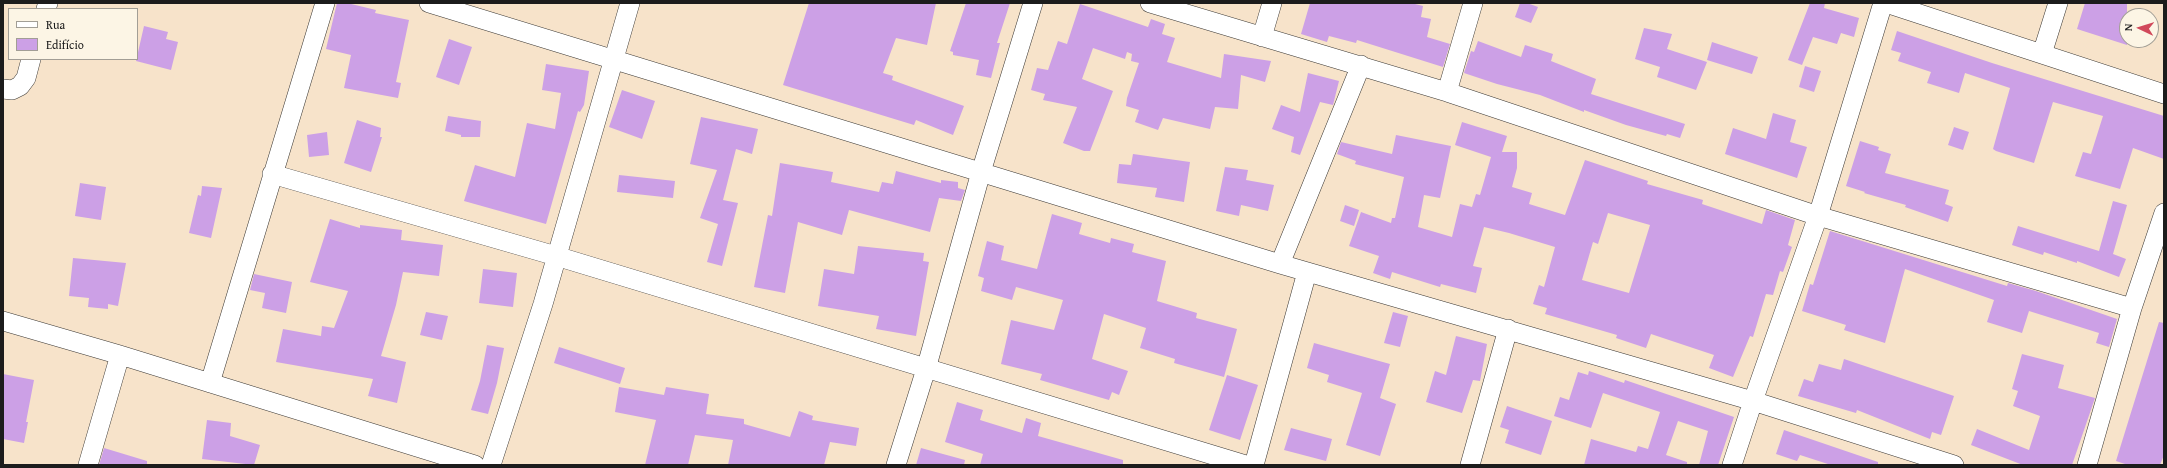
<!DOCTYPE html>
<meta charset="utf-8">
<style>
body{margin:0}
#map{position:relative;width:2167px;height:468px;overflow:hidden;background:#f7e3ca;font-family:"Gentium Book Plus",serif}
canvas{display:block}
.frame{position:absolute;inset:0;border:4px solid #1c1c1c;pointer-events:none}
.legend{position:absolute;left:8px;top:8px;width:130px;height:52px;box-sizing:border-box;background:#fcf5e5;border:1px solid #a29e95;margin:0;padding:5px 7px;list-style:none;font-size:12px;color:#1c1c1c}
.legend li{display:flex;align-items:center;gap:8px;height:20px}
.legend b{width:20px;border:1px solid #a29e95}
.north{position:absolute;left:2119px;top:8px;width:40px;height:40px;box-sizing:border-box;background:#fcf5e5;border:1px solid #a29e95;border-radius:50%;rotate:274deg;font-size:11px;font-weight:700;line-height:16px;text-align:center;color:#1c1c1c}
.north::after{content:'';display:block;margin:auto;width:14px;height:18px;background:#d1495b;clip-path:polygon(50% 0,100% 100%,50% 72%,0 100%)}
</style>
<div id="map">
<canvas width="2167" height="468"></canvas>
<div class="frame"></div>
<ul class="legend">
<li><b style="height:5px;background:#fff"></b>Rua</li>
<li><b style="height:11px;background:#cca0e6"></b>Edifício</li>
</ul>
<div class="north">N</div>
</div>
<script>
const ctx = document.querySelector('canvas').getContext('2d');
ctx.lineJoin = 'round';
function paint(path, color) { ctx.fillStyle = color; ctx.fill(path, 'evenodd'); }
const shape = rows => new Path2D(rows.map(r => 'M' + r).join(''));
function strokePath(path, color, width, dash) { ctx.strokeStyle = color; ctx.lineWidth = width; ctx.lineCap = dash ? 'butt' : 'round'; ctx.setLineDash(dash || []); ctx.stroke(path); }
paint(shape([
 [337,3,347,3,376,10,375,13,409,20,396,82,401,83,398,98,344,88,351,55,326,49],
 [809,3,936,3,927,45,896,38,883,73,893,76,892,80,964,106,953,135,916,120,914,125,783,85],
 [966,3,1010,3,997,43,1000,43,991,78,976,75,979,60,953,55,953,52,950,51],
 [1310,3,1411,3,1423,6,1421,17,1431,19,1427,37,1450,44,1443,67,1357,40,1356,43,1329,36,1327,42,1301,34],
 [1520,3,1527,3,1538,7,1531,23,1515,17],
 [1810,3,1825,3,1824,8,1859,18,1854,37,1841,33,1837,44,1813,37,1802,65,1788,60],
 [2085,3,2127,3,2127,45,2077,29],
 [1080,4,1148,27,1151,19,1165,24,1162,34,1175,38,1167,62,1221,78,1224,54,1271,61,1265,82,1241,75,1238,109,1215,107,1210,129,1163,118,1158,130,1135,122,1139,110,1126,106,1127,98,1139,63,1131,61,1132,54,1127,52,1125,59,1093,48,1082,79,1113,91,1090,151,1084,151,1063,143,1077,107,1043,100,1045,94,1031,90,1037,68,1048,70,1058,41,1067,44],
 [144,26,168,32,166,39,178,42,171,70,136,61],
 [1644,28,1672,34,1667,49,1707,62,1696,90,1657,77,1660,67,1635,59],
 [1897,31,1992,63,2164,116,2164,159,2133,148,2120,189,2075,176,2083,152,2091,154,2103,116,2053,102,2034,163,1996,151,1993,149,2010,88,1965,73,1959,93,1927,83,1931,72,1898,61,1901,53,1891,50],
 [449,39,472,47,459,85,436,77],
 [1478,41,1521,57,1525,45,1553,54,1551,61,1596,79,1591,94,1685,124,1680,138,1667,134,1666,136,1626,125,1584,110,1584,112,1540,95,1497,84,1464,73,1471,51,1474,52],
 [1712,42,1758,57,1752,74,1707,60],
 [546,64,589,71,584,105,580,112,578,111,546,224,464,201,475,165,515,177,527,123,555,129,561,93,542,90],
 [1805,66,1821,71,1814,92,1799,87],
 [1308,73,1339,81,1333,105,1320,102,1300,155,1291,152,1294,137,1272,129,1281,105,1300,112],
 [622,90,655,101,642,139,609,127],
 [1773,113,1796,120,1790,142,1807,147,1797,178,1725,154,1733,128,1766,139],
 [448,116,481,121,480,137,461,137,461,135,445,131],
 [701,117,758,129,752,154,736,149,723,200,738,203,722,266,707,262,718,224,700,218,717,170,690,164],
 [357,120,381,128,380,137,382,137,371,172,344,163],
 [1462,122,1507,136,1502,152,1517,152,1517,168,1512,187,1532,193,1529,204,1565,215,1585,160,1648,181,1647,184,1703,200,1702,204,1762,224,1766,210,1795,220,1788,245,1792,247,1783,272,1780,271,1773,295,1766,294,1753,337,1750,336,1733,377,1709,368,1714,355,1651,334,1646,348,1616,338,1617,335,1545,314,1547,308,1533,304,1539,285,1544,287,1555,247,1509,233,1484,227,1473,266,1482,268,1476,293,1441,284,1440,287,1392,272,1390,279,1373,273,1379,256,1349,246,1361,212,1391,223,1392,218,1395,218,1404,177,1355,164,1356,161,1337,154,1341,142,1392,154,1396,135,1451,146,1440,198,1424,195,1418,227,1452,237,1460,204,1472,207,1476,194,1480,195,1491,157,1455,145],
 [1608,213,1650,225,1629,293,1582,280,1593,242,1598,244],
 [1954,127,1969,132,1963,150,1948,145],
 [327,132,329,155,309,157,307,135],
 [1860,141,1879,147,1878,150,1891,154,1885,173,1949,190,1945,204,1953,207,1948,222,1905,207,1906,205,1864,193,1865,192,1846,186],
 [1133,154,1190,162,1184,202,1155,197,1157,188,1117,183,1119,164,1131,165],
 [780,163,833,172,831,182,879,192,882,182,893,184,896,171,941,183,941,180,958,182,958,188,965,190,961,201,939,198,930,232,849,210,842,235,798,222,785,293,754,287,768,215,772,216],
 [1225,167,1248,170,1246,180,1274,185,1268,211,1241,205,1239,216,1216,211],
 [619,175,675,181,673,198,617,192],
 [80,183,106,187,101,220,75,216],
 [202,186,222,188,211,238,189,233,198,195,201,196],
 [2113,201,2127,205,2113,254,2126,259,2119,277,2077,261,2077,263,2044,252,2043,255,2012,245,2018,226,2099,251],
 [1345,205,1359,210,1354,226,1340,221],
 [1052,214,1082,223,1079,234,1110,243,1111,238,1134,244,1132,252,1166,261,1157,301,1197,313,1196,318,1237,329,1224,377,1174,363,1175,359,1140,348,1146,328,1104,314,1092,359,1128,371,1119,395,1112,392,1109,400,1040,380,1042,374,1001,364,1011,320,1054,330,1063,300,1016,287,1012,300,981,291,984,278,978,276,987,241,1004,246,1001,260,1037,269],
 [330,219,360,228,360,225,402,230,401,240,443,245,439,276,403,272,396,305,381,356,406,362,397,403,368,396,373,379,276,362,283,329,321,336,322,326,334,328,348,291,310,282],
 [1830,231,2007,286,2008,283,2036,291,2117,319,2109,347,2096,343,2099,333,2029,311,2022,333,1987,322,1994,300,1905,269,1885,343,1844,330,1846,325,1802,311,1810,284,1813,285],
 [858,246,924,253,923,261,929,262,916,336,876,329,879,316,818,306,824,269,854,274],
 [73,258,126,263,118,306,108,304,108,309,88,307,89,298,69,296],
 [483,269,517,273,513,307,479,303],
 [254,274,292,282,286,313,262,308,265,293,250,290],
 [426,312,448,316,442,340,420,335],
 [1393,312,1408,316,1400,347,1384,343],
 [2159,322,2164,323,2164,455,2160,465,2128,465,2116,461],
 [1456,336,1487,344,1480,381,1473,380,1462,413,1426,402,1435,371,1446,375],
 [1314,343,1390,364,1380,398,1396,404,1380,456,1346,445,1362,393,1327,382,1329,375,1307,368],
 [487,345,504,348,497,383,488,414,471,410,480,381],
 [559,347,625,368,620,384,554,363],
 [2022,354,2064,365,2058,388,2095,398,2072,465,2023,465,1971,445,1977,429,2029,450,2040,416,2013,406,2018,391,2012,389],
 [1844,359,1954,396,1941,435,1932,432,1930,439,1857,410,1856,413,1798,396,1804,379,1813,382,1819,364,1841,370],
 [1589,371,1624,383,1625,380,1734,417,1718,465,1699,465,1708,431,1678,421,1666,455,1687,462,1687,465,1584,465,1591,439,1636,452,1638,446,1648,449,1660,412,1603,393,1591,428,1554,416,1560,397,1569,400,1578,372,1588,375],
 [3,374,34,380,26,422,28,422,24,443,3,439],
 [1227,375,1258,385,1240,440,1209,430],
 [619,387,664,395,666,387,709,394,706,414,744,419,744,424,790,437,799,411,813,416,812,420,859,428,856,446,830,442,824,465,728,465,733,440,695,435,688,465,645,465,656,420,615,412],
 [957,402,983,410,980,420,1022,433,1026,418,1041,423,1038,436,1123,460,1123,465,980,465,983,454,945,442],
 [1507,406,1552,421,1541,455,1505,443,1509,430,1500,427],
 [207,420,231,423,230,436,260,445,254,465,202,459],
 [1291,428,1332,439,1326,461,1284,450],
 [1784,430,1878,462,1878,465,1831,465,1800,455,1797,461,1776,454],
 [104,448,147,461,147,465,99,465],
 [921,448,965,460,964,465,916,465]
]), '#cca0e6');
const minor = shape([
 [429,3,1280,264,1753,401,1954,465],
 [1150,3,1447,92,1818,216,2132,308],
 [1886,3,2164,94],
 [46,9,48,3],
 [1262,37,1272,3],
 [2042,54,2058,3],
 [3,89,12,90,20,86,26,78,31,59],
 [1447,92,1473,3],
 [272,174,556,256,1246,465],
 [1280,264,1361,65],
 [3,321,120,355,475,465],
 [210,383,325,3],
 [88,465,120,355],
 [491,465,543,304,630,3],
 [896,465,926,369,981,172,1033,3],
 [1254,465,1307,272],
 [1470,465,1508,329],
 [1732,465,1753,401,1818,216,1883,3],
 [2087,465,2132,308,2164,213]
]);
strokePath(minor, '#3d3a36', 20);
strokePath(minor, '#fff', 19);
</script>
